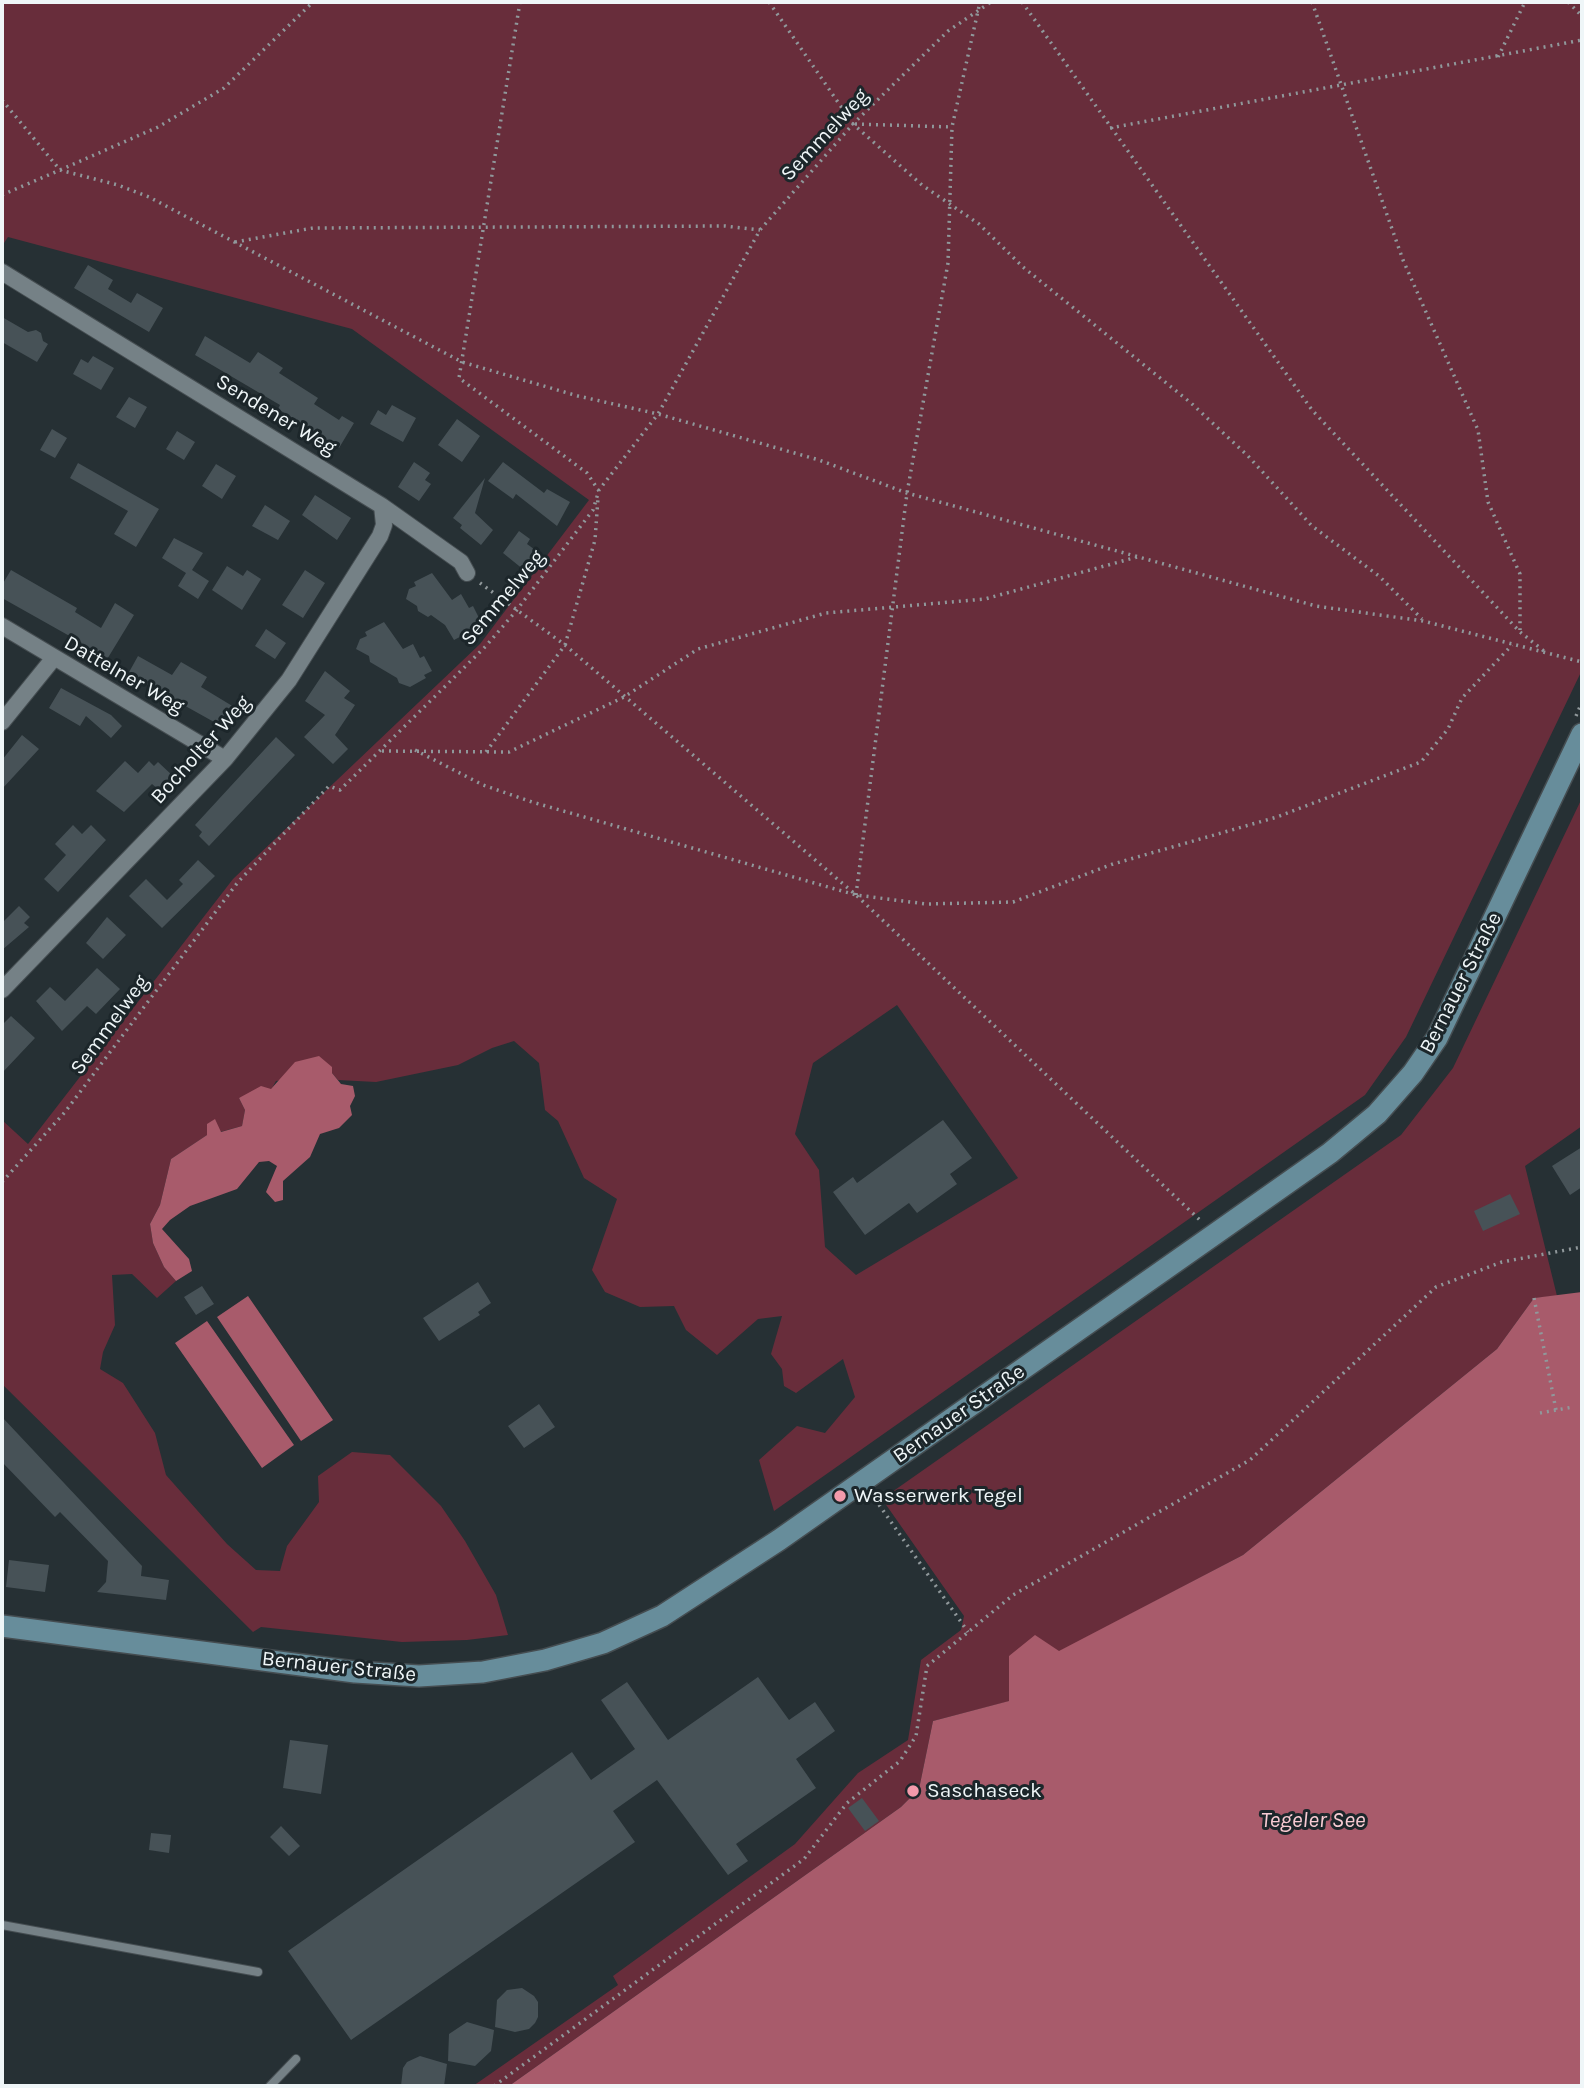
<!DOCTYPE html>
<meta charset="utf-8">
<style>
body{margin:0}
#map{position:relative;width:1584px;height:2088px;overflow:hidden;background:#263034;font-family:Karla,sans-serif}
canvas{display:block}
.frame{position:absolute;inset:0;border:4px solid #eff6f8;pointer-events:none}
</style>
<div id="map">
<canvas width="1584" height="2088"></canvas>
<div class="frame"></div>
</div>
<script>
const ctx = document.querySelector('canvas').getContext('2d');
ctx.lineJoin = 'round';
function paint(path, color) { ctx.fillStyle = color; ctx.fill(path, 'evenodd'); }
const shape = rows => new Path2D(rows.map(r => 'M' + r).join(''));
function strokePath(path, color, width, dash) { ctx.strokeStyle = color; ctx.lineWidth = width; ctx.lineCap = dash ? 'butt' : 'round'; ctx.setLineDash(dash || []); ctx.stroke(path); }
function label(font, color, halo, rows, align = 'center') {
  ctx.font = font + ' Karla,sans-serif'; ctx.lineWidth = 6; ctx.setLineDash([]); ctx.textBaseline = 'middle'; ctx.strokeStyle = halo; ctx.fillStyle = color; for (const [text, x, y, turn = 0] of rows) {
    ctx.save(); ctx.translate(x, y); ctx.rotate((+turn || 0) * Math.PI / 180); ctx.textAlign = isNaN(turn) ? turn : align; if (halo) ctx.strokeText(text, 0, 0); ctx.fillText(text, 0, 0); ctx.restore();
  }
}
paint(shape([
 [2,2,1582,2,1582,670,1406,1037,1365,1095,774,1511,759,1460,797,1426,825,1433,855,1397,843,1359,796,1393,784,1386,782,1369,771,1354,782,1316,758,1319,717,1355,686,1330,674,1306,640,1307,605,1292,592,1270,617,1199,584,1178,558,1121,545,1110,539,1063,514,1041,492,1048,458,1065,376,1082,338,1080,332,1073,276,1081,271,1090,239,1098,245,1110,242,1126,220,1132,214,1120,207,1135,171,1159,160,1205,150,1224,153,1243,164,1267,176,1281,157,1298,132,1274,112,1275,115,1325,103,1352,100,1369,123,1383,155,1433,166,1475,227,1544,256,1570,280,1571,287,1546,319,1502,318,1476,352,1452,390,1455,441,1506,465,1541,496,1595,508,1635,467,1640,402,1642,261,1627,253,1632,2,1384,2,1120,28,1144,233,879,480,644,589,500,352,329,8,237,2,246],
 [897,1005,1018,1178,856,1275,825,1247,819,1170,795,1134,813,1063],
 [1582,798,1582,1126,1525,1166,1557,1296,1534,1298,1497,1349,1243,1555,1059,1652,1009,1656,1010,1701,933,1721,919,1789,901,1807,509,2086,473,2086,618,1985,613,1976,795,1844,858,1773,908,1740,921,1660,961,1630,964,1616,882,1499,1401,1135,1453,1068]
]), '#682d3b');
paint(shape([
 [319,1056,332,1067,332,1073,341,1084,353,1086,355,1096,350,1106,352,1115,339,1128,320,1134,310,1157,283,1181,283,1200,275,1202,266,1192,277,1166,269,1161,259,1162,237,1189,190,1206,170,1220,162,1229,189,1259,192,1271,176,1281,164,1267,153,1243,150,1224,160,1205,171,1159,207,1135,207,1124,215,1119,221,1132,242,1126,245,1110,239,1098,261,1086,271,1089,295,1062],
 [1582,1292,1582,2086,509,2086,901,1807,919,1789,933,1721,1009,1701,1009,1656,1035,1635,1059,1651,1243,1555,1497,1349,1534,1298],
 [248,1296,333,1420,301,1441,217,1317],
 [207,1321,294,1445,262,1468,175,1343]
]), '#a85b6b');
paint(shape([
 [88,265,113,280,108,289,131,303,137,293,163,308,149,332,74,288],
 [2,317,28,332,36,330,41,333,43,341,48,344,37,362,2,342],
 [205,336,250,363,258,352,283,368,279,373,318,398,314,404,339,420,342,416,354,423,339,448,328,440,317,444,318,434,278,409,280,405,195,355],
 [93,356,114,368,101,390,73,374,81,359,88,363],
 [129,397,147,407,135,428,116,417],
 [392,405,416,418,403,442,370,424,378,410,386,415],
 [457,419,480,436,462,462,438,445],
 [52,429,67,438,55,458,40,450],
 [177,431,195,442,184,460,166,449],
 [414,462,430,473,425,480,431,484,419,501,398,487],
 [503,462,544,493,547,489,570,502,557,526,516,494,513,499,488,481],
 [78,463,159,509,136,547,114,534,128,511,70,478],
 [216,464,236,476,222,499,202,486],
 [485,478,475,513,493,530,481,545,460,528,462,525,453,518],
 [315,495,351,518,337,540,302,515],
 [265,505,290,521,278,540,252,526],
 [519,531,530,539,527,544,538,552,524,570,503,553],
 [174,538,203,553,192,570,209,581,198,599,178,586,186,573,162,558],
 [227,566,243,576,247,570,261,579,242,610,212,590],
 [11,570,77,608,75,612,101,628,115,603,134,615,106,661,80,646,82,643,2,598,2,585],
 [305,570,325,583,303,618,282,605],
 [432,573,452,600,461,594,469,608,473,606,481,622,473,626,475,629,454,640,445,625,431,615,428,617,418,611,417,606,406,599,409,589,416,586,414,582],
 [384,622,403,649,413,644,420,658,424,656,432,671,424,675,426,678,410,687,399,683,397,678,370,662,369,656,356,649,360,639,367,636,365,632],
 [266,629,286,643,275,659,255,646],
 [138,656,172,675,181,662,207,677,201,687,234,707,223,727,128,674],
 [325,671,350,691,344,698,355,705,335,735,348,749,333,764,304,737,325,715,305,701],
 [61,688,111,715,122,726,111,738,86,716,80,726,49,708],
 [22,735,39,749,2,789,2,760],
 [276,737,295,755,209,846,199,836,202,832,195,825],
 [125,761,138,773,149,761,154,766,158,762,173,776,159,790,152,784,124,812,96,791],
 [73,825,82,834,91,825,106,840,58,892,44,879,66,855,55,844],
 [198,860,215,876,162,928,129,896,146,879,167,900,183,884,179,880],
 [19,906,30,917,24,923,29,927,2,950,2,923],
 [107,917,126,935,103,959,86,943],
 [97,968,120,989,96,1014,87,1006,62,1031,36,1001,50,987,65,1001],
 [11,1016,35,1038,2,1073,2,1025],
 [943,1120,972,1158,950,1174,957,1184,917,1213,909,1203,865,1235,833,1192,853,1177,857,1183],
 [1582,1147,1582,1187,1570,1195,1552,1166],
 [1510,1194,1520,1214,1483,1231,1474,1211],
 [478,1282,491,1303,478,1312,480,1315,439,1341,423,1318],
 [202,1286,214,1304,196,1315,184,1297],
 [539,1404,555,1427,524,1448,508,1426],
 [2,1417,142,1566,141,1576,169,1580,166,1600,97,1592,106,1582,108,1561,60,1512,55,1517,2,1462],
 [9,1560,49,1565,45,1592,6,1587],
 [758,1677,789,1720,815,1702,835,1731,796,1759,816,1788,736,1844,748,1861,728,1875,657,1780,613,1811,635,1842,351,2040,288,1951,572,1752,591,1780,635,1749,601,1700,627,1682,668,1740],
 [290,1740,328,1745,321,1794,283,1788],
 [862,1798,879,1821,865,1831,848,1808],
 [281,1826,300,1846,289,1856,270,1837],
 [151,1833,171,1835,169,1853,149,1850],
 [522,1988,534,1996,538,2002,538,2017,535,2023,529,2029,515,2032,495,2027,497,2000,507,1990],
 [467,2022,494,2030,491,2051,475,2066,448,2061,449,2034],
 [420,2056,447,2064,444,2086,401,2086,403,2068,407,2062]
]), '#475257');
const lane = shape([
 [2,1925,258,1972],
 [270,2086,296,2059]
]);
const street = shape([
 [2,272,382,506,461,562,467,573],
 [2,626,225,759],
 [2,722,53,659],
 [2,990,225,759,289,680,380,536,384,525,382,506]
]);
const secondary = shape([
 [2,1626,355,1672,419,1676,483,1672,545,1660,603,1643,662,1616,779,1540,1215,1234,1330,1153,1377,1114,1413,1073,1437,1038,1582,734]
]);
strokePath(lane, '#454d51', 10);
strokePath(street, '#454d51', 18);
strokePath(secondary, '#454d51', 24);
strokePath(shape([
 [520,2,459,378,587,473,599,491],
 [769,2,853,124,922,185,979,224,1023,267,1191,403,1248,456,1312,526,1379,576,1422,619],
 [1022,2,1312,410,1520,632,1544,651],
 [1312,2,1403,260,1478,430,1488,502,1520,574,1520,630],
 [1568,2,1582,16],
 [1498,57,1525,2],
 [2,100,60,170,158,127,224,88,313,2],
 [855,124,952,127],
 [1110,128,1582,40],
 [2,195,60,170,118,185,149,197,462,362,578,396,658,414,819,460,907,493,1316,606,1423,621,1582,662],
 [235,242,313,228,725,226,760,230],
 [480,583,565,645,856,895,1202,1222],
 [1576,716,1582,702],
 [415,750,483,785,532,802,856,895,926,904,1013,902,1113,864,1277,817,1421,762,1448,729,1462,698,1512,645],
 [382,751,509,752,624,697,698,649,826,613,985,599,1137,557],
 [486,752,565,645,595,540,598,498],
 [856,895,907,493,948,263,952,127,980,2],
 [2,1182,65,1112,238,882,329,786,340,790,486,646,516,611,593,510,599,490,658,414,760,230,853,124,948,31,991,2],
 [1534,1298,1556,1410],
 [1540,1413,1573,1407],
 [875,1499,968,1632],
 [494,2086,804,1859,847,1803,900,1761,916,1736,927,1666,1013,1595,1250,1460,1436,1287,1502,1262,1582,1247]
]), '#90989b', 3.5, [2, 5]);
strokePath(lane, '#758186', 8);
strokePath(street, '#758186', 16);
strokePath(secondary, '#678d9b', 21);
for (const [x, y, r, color] of [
 [840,1496,7,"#f39aab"],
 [913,1791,7,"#f39aab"]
]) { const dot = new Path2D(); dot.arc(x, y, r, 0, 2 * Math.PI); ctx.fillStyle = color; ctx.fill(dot); strokePath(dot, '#1c262a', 2.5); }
label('21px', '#eff6f8', '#1c262a', [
 ["Semmelweg",825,135,-47],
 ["Sendener Weg",276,415,31],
 ["Semmelweg",503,598,-50],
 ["Dattelner Weg",124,675,30],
 ["Bocholter Weg",201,750,-48],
 ["Bernauer Straße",1461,983,-63],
 ["Semmelweg",110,1025,-54],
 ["Bernauer Straße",959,1414,-35],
 ["Bernauer Straße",339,1667,6]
]);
label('21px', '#eff6f8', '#1c262a', [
 ["Wasserwerk Tegel",854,1496],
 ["Saschaseck",927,1791]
], 'left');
label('italic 23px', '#f9cbd3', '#1c262a', [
 ["Tegeler See",1313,1820]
]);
</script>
